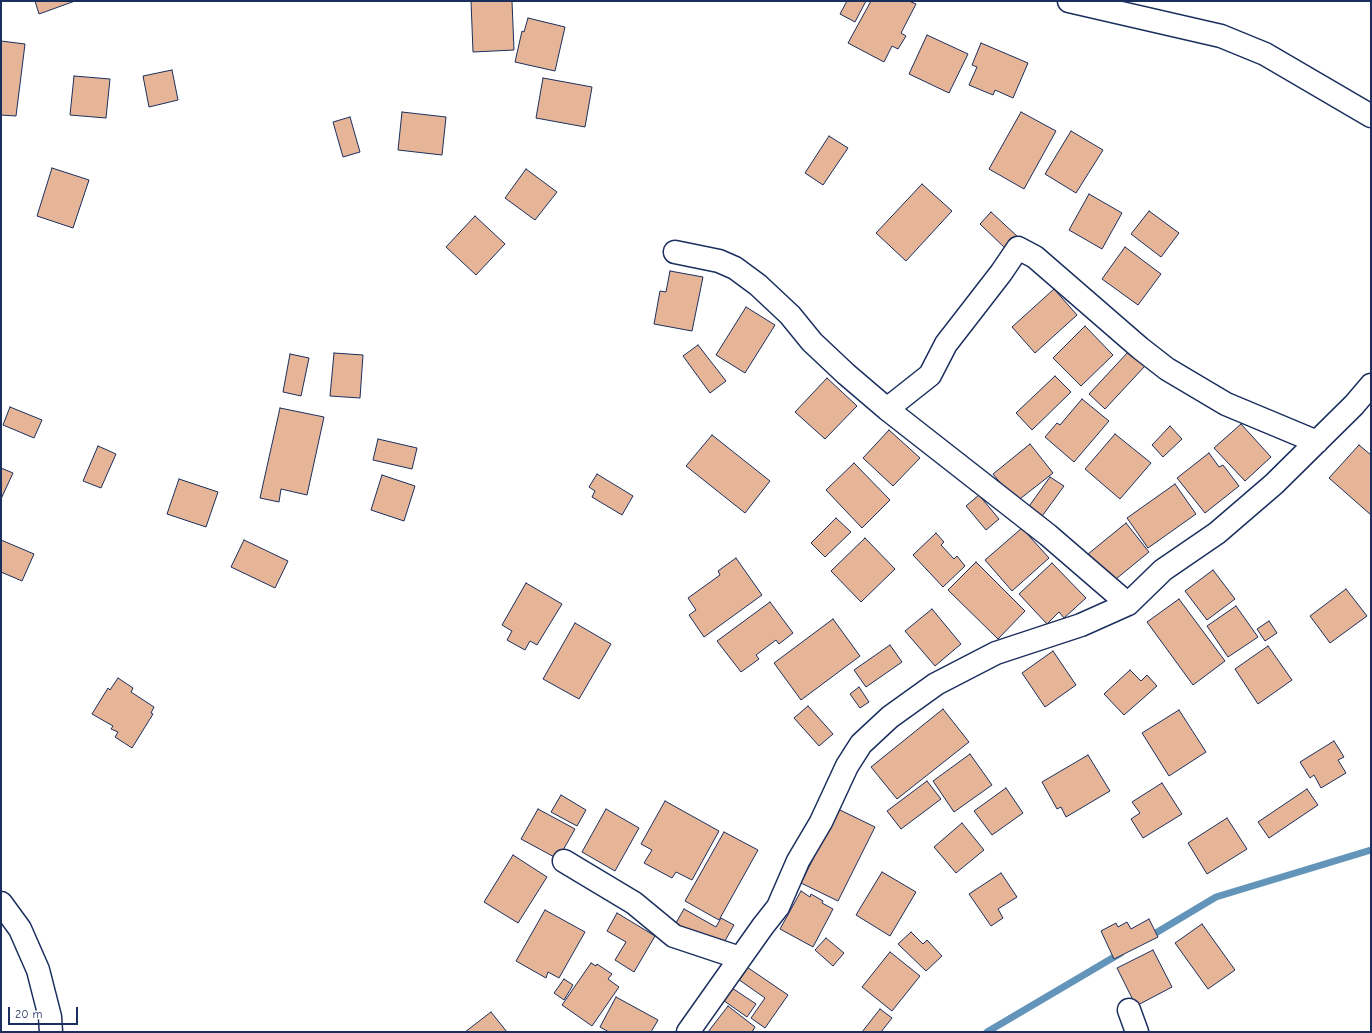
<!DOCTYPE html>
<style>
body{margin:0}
#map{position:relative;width:1372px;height:1033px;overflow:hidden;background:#fff;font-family:"Comic Neue",sans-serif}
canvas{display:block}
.frame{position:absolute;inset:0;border:2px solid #1b2f5e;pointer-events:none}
.scale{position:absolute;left:8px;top:1007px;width:70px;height:18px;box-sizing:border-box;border:2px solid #1b2f5e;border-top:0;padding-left:5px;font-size:12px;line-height:14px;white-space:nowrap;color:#1b2f5e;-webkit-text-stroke:3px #fff;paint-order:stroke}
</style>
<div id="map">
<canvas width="1372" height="1033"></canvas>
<div class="frame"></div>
<div class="scale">20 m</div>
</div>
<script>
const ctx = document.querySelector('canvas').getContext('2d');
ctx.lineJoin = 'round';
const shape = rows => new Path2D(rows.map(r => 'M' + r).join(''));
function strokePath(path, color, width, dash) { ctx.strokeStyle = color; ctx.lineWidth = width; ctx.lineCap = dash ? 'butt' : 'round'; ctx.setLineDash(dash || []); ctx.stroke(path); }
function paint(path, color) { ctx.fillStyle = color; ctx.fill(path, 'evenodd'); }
strokePath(shape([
 [1149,937,1216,897,1371,850],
 [987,1032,1121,953]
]), '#6394b9', 7);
const building = shape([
 [35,1,75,1,39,14,35,1],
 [471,1,512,1,514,50,473,52,471,1],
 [847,1,866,1,855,22,840,14,847,1],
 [871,1,909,1,916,4,901,33,906,36,898,49,892,46,884,62,848,43,871,1],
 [528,18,565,27,555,71,515,62,522,31,524,32,528,18],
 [927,35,968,54,949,93,909,74,927,35],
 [1,41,25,44,16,116,1,115,1,41],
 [981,43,1028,63,1013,98,995,90,993,95,969,85,977,67,972,65,981,43],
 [172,70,178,100,149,107,143,76,172,70],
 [74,76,110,79,106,118,70,115,74,76],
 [543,78,592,87,585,127,536,118,543,78],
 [402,112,446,117,442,155,398,150,402,112],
 [1021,112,1056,131,1024,189,989,169,1021,112],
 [350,117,360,152,343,157,333,122,350,117],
 [1071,131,1103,150,1076,193,1045,174,1071,131],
 [829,136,848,148,823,185,805,173,829,136],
 [52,168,89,180,73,228,37,216,52,168],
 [526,169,557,192,535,220,505,198,526,169],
 [922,184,952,211,906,261,876,233,922,184],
 [1089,194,1122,213,1102,249,1069,230,1089,194],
 [1149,211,1179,233,1161,257,1131,234,1149,211],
 [991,212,1018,237,1006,249,980,224,991,212],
 [475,216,505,244,476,275,446,247,475,216],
 [1125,247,1161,274,1138,305,1102,279,1125,247],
 [670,271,703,277,692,331,654,324,660,291,666,292,670,271],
 [1054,289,1077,315,1035,353,1012,327,1054,289],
 [746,307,775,325,745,373,716,355,746,307],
 [1085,326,1113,355,1081,386,1053,358,1085,326],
 [698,345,726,381,710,393,683,356,698,345],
 [1129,351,1145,366,1105,409,1089,394,1129,351],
 [334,353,363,355,360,398,330,396,334,353],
 [290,354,309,358,301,396,283,392,290,354],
 [1055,376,1071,392,1032,430,1016,413,1055,376],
 [827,378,857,406,825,439,795,412,827,378],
 [1082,399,1109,421,1074,462,1045,437,1057,423,1060,425,1082,399],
 [10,407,42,420,34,438,3,425,10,407],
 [280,408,324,417,307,495,281,489,279,502,260,498,280,408],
 [1241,424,1271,457,1245,481,1214,448,1241,424],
 [1170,426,1182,439,1163,457,1152,445,1170,426],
 [889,430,920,458,893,486,863,458,889,430],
 [1115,434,1151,463,1120,499,1085,469,1115,434],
 [712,435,770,481,745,513,686,466,712,435],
 [378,439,417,448,412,469,373,460,378,439],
 [1030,444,1053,473,1016,502,993,474,1030,444],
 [1359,445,1371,455,1371,515,1329,478,1359,445],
 [98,446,116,454,101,488,83,481,98,446],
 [1209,453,1219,467,1223,465,1239,486,1205,513,1177,478,1209,453],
 [854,463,890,500,862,528,826,490,854,463],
 [1,468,13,473,1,499,1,468],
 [597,474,633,496,622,515,592,497,595,491,589,487,597,474],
 [382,475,415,486,404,521,371,510,382,475],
 [1050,477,1064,486,1040,519,1027,509,1050,477],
 [179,479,218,492,206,527,167,514,179,479],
 [1175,484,1196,514,1148,548,1127,518,1175,484],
 [979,495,999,519,986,530,966,506,979,495],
 [836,518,851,532,825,557,811,543,836,518],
 [1126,523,1149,552,1111,583,1088,554,1126,523],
 [1022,528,1049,558,1012,591,985,560,1022,528],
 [936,533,944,542,941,545,954,559,957,556,965,566,943,587,913,555,936,533],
 [865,538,895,569,861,602,831,571,865,538],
 [1,540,34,554,22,581,1,572,1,540],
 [244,540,288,561,275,588,231,567,244,540],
 [736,558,762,595,704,637,689,615,696,610,688,598,720,575,718,571,736,558],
 [976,562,1025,611,998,639,948,590,976,562],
 [1052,563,1086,598,1064,618,1059,612,1047,624,1019,594,1052,563],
 [1213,570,1235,599,1207,620,1185,591,1213,570],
 [526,583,562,604,537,645,530,641,525,650,507,640,512,631,502,625,526,583],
 [1346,589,1367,616,1330,643,1310,616,1346,589],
 [1179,599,1225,661,1193,685,1147,622,1179,599],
 [770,602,793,633,779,644,776,640,756,655,759,659,741,672,717,641,770,602],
 [1236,606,1258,637,1228,657,1207,626,1236,606],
 [932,609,961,644,935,666,905,631,932,609],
 [833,619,860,656,801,700,774,663,833,619],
 [1269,621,1277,633,1265,641,1257,629,1269,621],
 [575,623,611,644,579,699,543,679,575,623],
 [890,645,902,662,866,687,854,670,890,645],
 [1268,646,1292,680,1258,704,1235,669,1268,646],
 [1053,651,1076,685,1045,707,1022,673,1053,651],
 [1130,670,1141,681,1147,675,1157,686,1124,715,1104,694,1130,670],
 [118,678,133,688,131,692,154,707,151,713,153,714,132,748,115,737,118,732,111,729,113,726,92,714,108,688,110,690,118,678],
 [859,687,869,702,860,708,850,694,859,687],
 [808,706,833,734,819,746,794,718,808,706],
 [943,709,969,742,897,799,871,767,943,709],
 [1179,710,1206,752,1169,776,1142,733,1179,710],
 [1334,741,1344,757,1338,760,1346,773,1321,788,1314,775,1310,778,1300,762,1334,741],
 [970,754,992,785,954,812,933,781,970,754],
 [1088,755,1110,791,1066,817,1061,807,1057,809,1042,782,1088,755],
 [927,781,941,799,901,829,887,811,927,781],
 [1162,783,1182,814,1143,838,1131,819,1140,813,1132,802,1162,783],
 [1006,788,1023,813,992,835,974,811,1006,788],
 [1307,789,1318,805,1269,838,1258,822,1307,789],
 [561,795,586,810,577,826,551,812,561,795],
 [665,801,719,831,692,880,676,872,672,878,644,863,652,850,641,844,665,801],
 [538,809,575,829,558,859,521,839,538,809],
 [606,809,639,828,615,871,582,852,606,809],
 [838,809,875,827,838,901,801,883,838,809],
 [1227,818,1247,849,1207,874,1188,843,1227,818],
 [962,823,984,850,956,873,934,847,962,823],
 [724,832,758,850,719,920,685,901,724,832],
 [513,855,547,877,518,923,484,902,513,855],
 [882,872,916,892,890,936,856,915,882,872],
 [1001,873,1017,897,998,909,1003,918,991,926,969,894,1001,873],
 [801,891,810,897,811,894,823,901,822,903,833,909,813,947,780,929,801,891],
 [684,909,716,927,721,918,734,925,718,953,673,928,684,909],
 [545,910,585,932,559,978,548,972,546,978,516,961,545,910],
 [617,913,655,936,634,972,615,960,626,942,607,931,617,913],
 [1149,919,1158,937,1114,959,1101,931,1116,923,1118,927,1127,922,1131,929,1149,919],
 [1202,924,1235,970,1208,989,1175,943,1202,924],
 [911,932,923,944,927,940,942,956,926,971,898,944,911,932],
 [826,938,844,953,833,966,815,950,826,938],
 [1153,950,1172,987,1136,1006,1117,968,1153,950],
 [890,952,920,976,892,1011,862,987,890,952],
 [591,963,596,966,597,964,612,974,608,979,619,987,592,1026,562,1005,591,963],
 [744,965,788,995,765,1028,751,1018,765,998,735,977,744,965],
 [564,979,573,985,564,1000,554,993,564,979],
 [729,986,756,1004,747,1017,720,998,729,986],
 [616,997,658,1020,651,1032,609,1032,600,1027,616,997],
 [728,1006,755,1027,752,1032,708,1032,728,1006],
 [880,1009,892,1018,881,1032,862,1032,880,1009],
 [491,1012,507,1032,465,1032,491,1012]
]);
paint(building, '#e6b597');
strokePath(building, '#1b2f5e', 1);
const minor = shape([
 [1069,1,1221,36,1265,54,1371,116],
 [675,252,719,261,735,268,758,285,790,315,812,342,846,374,887,409,1048,535,1128,604],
 [887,409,930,375,946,344,1001,273,1018,248,1035,257,1140,348,1167,369,1226,404,1317,442],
 [564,861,634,903,674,936,740,958],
 [1,903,20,929,38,970,50,1017,51,1032],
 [1129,1010,1137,1032],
 [688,1032,763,926,778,907,798,861,821,822,847,766,861,744,890,717,936,684,996,653,1081,625,1128,604,1163,570,1217,533,1274,484,1354,405,1371,385]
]);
strokePath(minor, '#1b2f5e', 25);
strokePath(minor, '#fff', 22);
</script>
